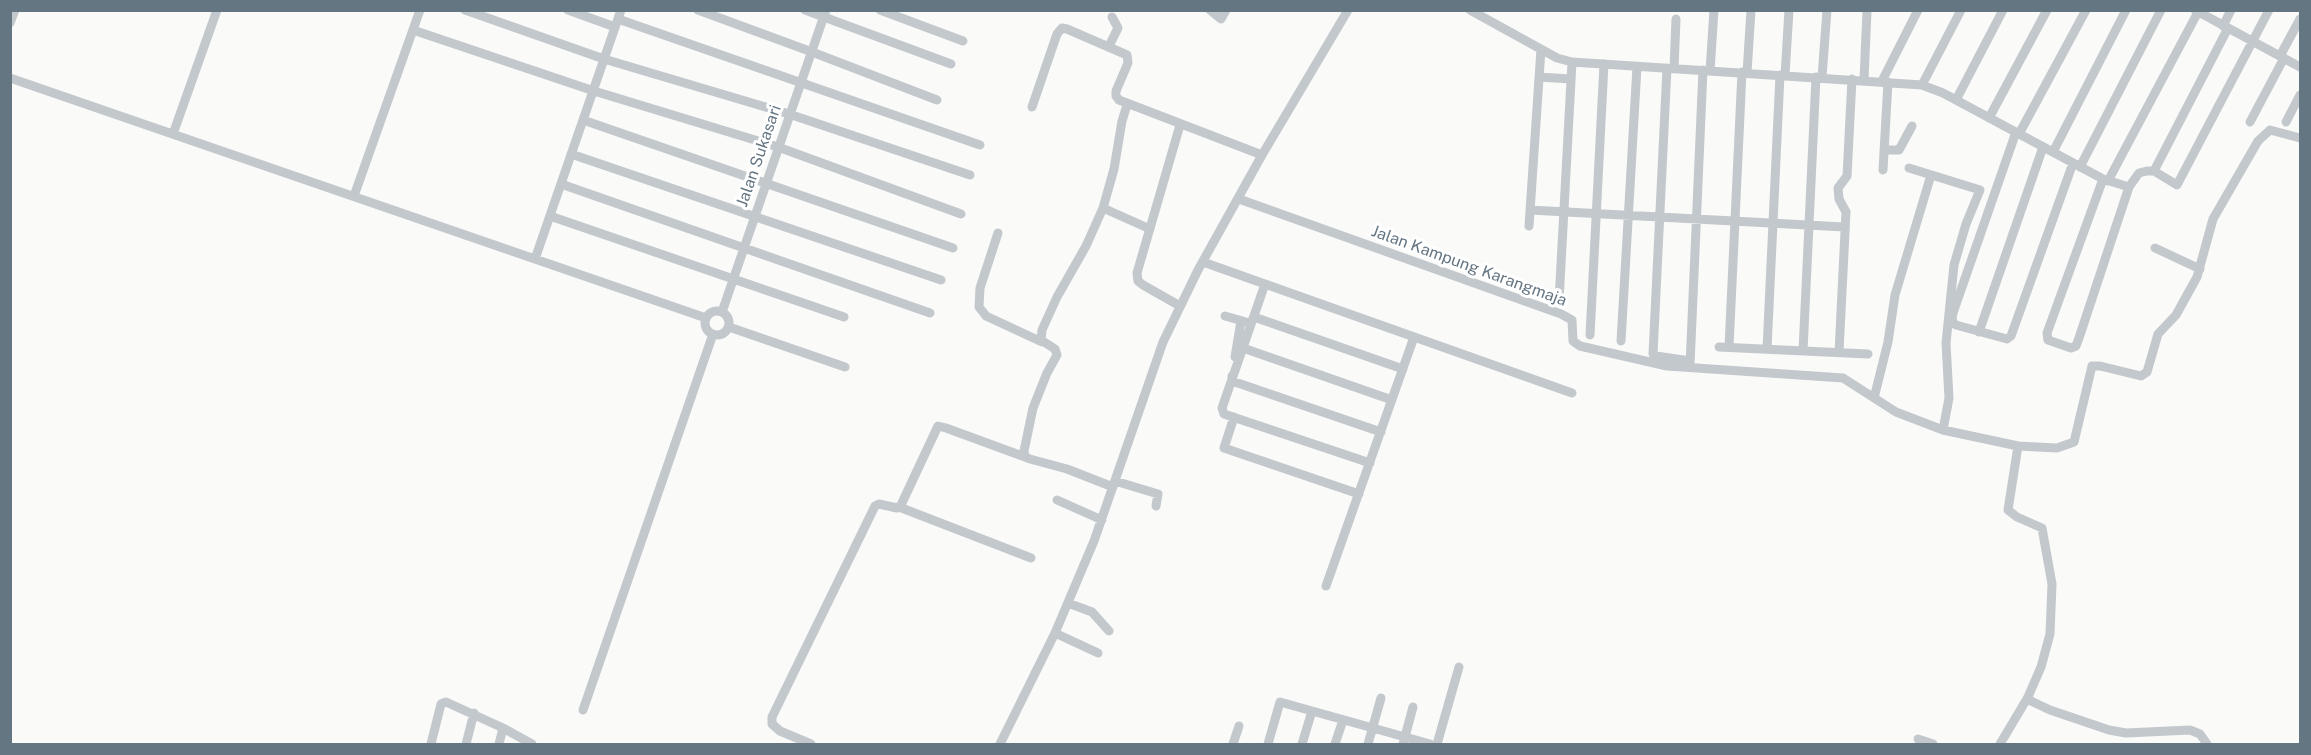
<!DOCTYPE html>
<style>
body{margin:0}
#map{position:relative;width:2311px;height:755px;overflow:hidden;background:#fafaf8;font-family:"Public Sans",sans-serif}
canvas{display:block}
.frame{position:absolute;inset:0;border:12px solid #657683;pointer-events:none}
</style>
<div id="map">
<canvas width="2311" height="755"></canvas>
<div class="frame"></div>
</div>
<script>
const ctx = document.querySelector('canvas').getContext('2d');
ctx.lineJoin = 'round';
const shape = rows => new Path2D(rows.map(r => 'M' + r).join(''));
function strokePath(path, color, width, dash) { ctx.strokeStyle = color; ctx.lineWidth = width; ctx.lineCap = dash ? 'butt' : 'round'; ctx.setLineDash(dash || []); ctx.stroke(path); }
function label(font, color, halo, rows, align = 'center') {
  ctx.font = font + ' "Public Sans",sans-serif'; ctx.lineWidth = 6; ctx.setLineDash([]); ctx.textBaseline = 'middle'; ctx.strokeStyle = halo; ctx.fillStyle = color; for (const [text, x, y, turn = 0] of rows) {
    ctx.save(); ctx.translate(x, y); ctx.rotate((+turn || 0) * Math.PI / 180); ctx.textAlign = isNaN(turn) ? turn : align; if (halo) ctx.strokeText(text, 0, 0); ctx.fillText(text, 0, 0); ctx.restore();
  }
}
strokePath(shape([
 [465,10,604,59,789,114,970,175],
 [568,10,615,27],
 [698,10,812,52,937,100],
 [805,10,951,64],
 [880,10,963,41],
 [1210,10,1221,19,1226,10],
 [1470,10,1557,58,1572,62,1922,85,1943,93,2103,179,2129,187,2139,173,2147,171,2154,171,2177,185,2269,10],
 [2195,10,2300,67],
 [618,19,980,145],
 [10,23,15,10],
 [2223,26,2231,10],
 [413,30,594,91,778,147,961,214],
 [1109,46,1118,28,1112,17],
 [2280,56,2300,19],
 [1667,68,1653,354,1656,356,1690,361],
 [1674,68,1676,19],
 [1710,71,1714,10],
 [1747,73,1751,10],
 [1785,75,1789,10],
 [1539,77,1571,79],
 [1822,77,1827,10],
 [10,78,706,318],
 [1864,80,1867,11],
 [1882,81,1918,10],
 [1922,85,1961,10],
 [1956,100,2003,10],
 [1032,107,1057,34,1062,28,1067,29,1127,55,1128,63,1116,91,1116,96,1119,100,1262,155],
 [1989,118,2047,10],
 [583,120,953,248],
 [2250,122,2284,58],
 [2286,122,2300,95],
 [1180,125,1137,273,1138,281,1143,285,1180,306],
 [2016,132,1954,310,1952,317,1953,323,1956,325,2007,339,2011,336,2073,163],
 [173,134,217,10],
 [2019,134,2086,10],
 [1884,150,1899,150,1912,126],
 [2053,152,2126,10],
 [571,154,941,280],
 [2080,167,2161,10],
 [1909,168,1980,190,1966,224,1954,265,1946,343,1949,398,1943,430],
 [1883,170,1888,82],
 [2154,171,2228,28],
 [2103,179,2047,333,2048,340,2071,348,2076,346,2079,338,2129,187],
 [2108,181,2198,12],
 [561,184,930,313],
 [354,196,420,10],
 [1239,199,1561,314,1572,320,1573,341,1580,346,1667,366,1843,378,1896,412,1943,430,2018,446,2057,448,2074,442,2092,366,2100,366,2141,376,2147,372,2158,334,2176,315,2197,277,2213,219,2258,141,2270,130,2300,138],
 [1103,208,1150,229],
 [1530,210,1844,227],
 [550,216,844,317],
 [1529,226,1541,49],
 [998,233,980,288,979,307,986,316,1042,342],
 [2155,248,2200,269],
 [535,259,621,10],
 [1203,262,1572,393],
 [1265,284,1222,408,1224,414,1370,463],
 [1559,301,1572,62],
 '705 323a12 12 0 1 1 24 0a12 12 0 1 1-24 0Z',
 [722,312,826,10],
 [1225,316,1246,322],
 [1254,317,1403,369],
 [729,327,845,367],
 [1979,332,2043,147],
 [1590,335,1604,64],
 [1621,341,1637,67],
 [1719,347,1868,354],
 [1729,347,1742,72],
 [1243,348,1392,400],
 [1767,349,1780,75],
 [1803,351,1816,77],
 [1839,352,1846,212,1839,199,1838,188,1847,176,1852,79],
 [1235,357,1241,321],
 [1690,365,1703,70],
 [1232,376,1232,381,1381,432],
 [1874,398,1888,342,1895,295,1931,175],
 [1234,417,1224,448,1359,494],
 [2018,446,2008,510,2017,517,2042,528,2052,584,2050,634,2041,667,2028,697,2031,701,2050,710,2109,730,2126,733,2190,730,2200,734,2207,744],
 [1115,481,1158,494,1156,506],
 [1113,487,1067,469,1030,459,1025,457,1024,451,1033,408,1047,373,1057,355,1055,349,1041,340,1042,330,1057,297,1086,246,1103,208,1114,169,1122,121,1127,105],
 [1057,500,1102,520],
 [899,507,1031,558],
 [1326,586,1414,337],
 [1068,603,1092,612,1109,631],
 [1055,633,1098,653],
 [583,710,713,334],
 [1918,739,1933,744],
 [431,744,441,704,446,702,503,728,532,744],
 [466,744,474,713],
 [499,744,503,728],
 [811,744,780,731,772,724,772,717,875,506,879,504,897,508,901,505,938,426,946,428,1025,457],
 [1000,744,1055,633,1094,541,1163,342,1198,270,1262,155,1348,10],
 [1233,744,1239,726],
 [1268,744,1280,702,1430,744],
 [1302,744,1312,711],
 [1335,744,1343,720],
 [1368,744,1381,698],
 [1403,744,1413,707],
 [1437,744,1459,667],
 [2000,744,2028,697]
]), '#c3c8cc', 9);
label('16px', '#657683', '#fff', [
 ["Jalan Sukasari",759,156,-71],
 ["Jalan Kampung Karangmaja",1469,266,20]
]);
</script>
